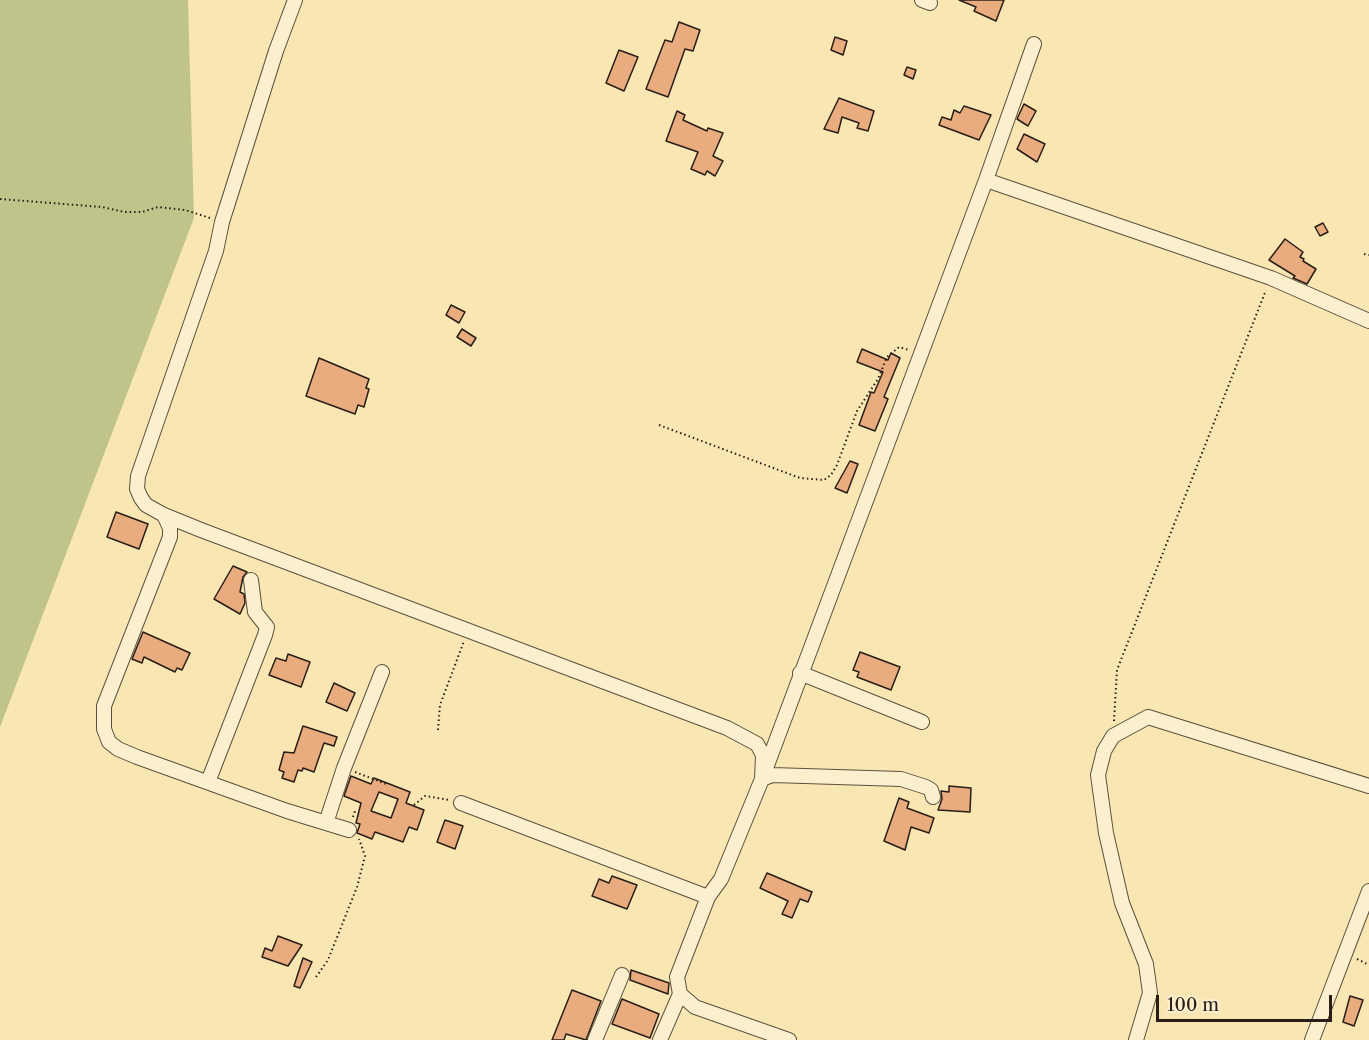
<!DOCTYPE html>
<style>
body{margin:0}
#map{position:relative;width:1369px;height:1040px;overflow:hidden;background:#f9e7b3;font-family:"Libre Caslon Text",serif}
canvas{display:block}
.scale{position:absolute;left:1156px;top:995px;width:176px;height:27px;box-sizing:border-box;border:3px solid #281e17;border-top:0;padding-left:8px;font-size:18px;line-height:21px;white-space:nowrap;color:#281e17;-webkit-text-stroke:4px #fbefce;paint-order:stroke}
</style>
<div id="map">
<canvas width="1369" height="1040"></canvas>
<div class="scale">100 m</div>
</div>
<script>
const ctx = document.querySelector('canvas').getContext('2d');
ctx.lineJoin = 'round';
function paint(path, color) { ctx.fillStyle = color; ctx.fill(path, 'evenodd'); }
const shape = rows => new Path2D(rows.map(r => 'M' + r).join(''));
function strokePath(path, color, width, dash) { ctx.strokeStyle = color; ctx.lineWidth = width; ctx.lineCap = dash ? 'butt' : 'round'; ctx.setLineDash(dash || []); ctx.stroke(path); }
paint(shape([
 [0,0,188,0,194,218,0,727]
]), '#c1c48a');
const building = shape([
 [959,0,1004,0,996,21,974,11,976,7,959,0],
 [679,22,700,30,693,51,685,49,668,97,646,89,665,40,672,42,679,22],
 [835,37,847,41,843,55,831,50,835,37],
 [619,50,638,57,624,91,606,83,619,50],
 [907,67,916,70,913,79,904,75,907,67],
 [839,98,874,111,868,131,857,128,859,123,842,117,838,133,824,129,839,98],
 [1024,104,1036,111,1028,126,1017,119,1024,104],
 [964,106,991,115,979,140,939,125,942,117,951,120,954,110,960,113,964,106],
 [677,111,685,115,683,120,707,131,708,128,723,133,713,156,723,161,715,176,707,171,705,175,691,169,698,152,666,141,677,111],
 [1024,134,1045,144,1037,162,1017,149,1024,134],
 [1323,223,1328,232,1320,236,1315,227,1323,223],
 [1285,239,1303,252,1300,257,1304,259,1303,261,1316,269,1307,284,1293,278,1295,276,1269,260,1285,239],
 [451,305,465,312,459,323,446,315,451,305],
 [462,329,476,338,471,346,457,337,462,329],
 [862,349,888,360,891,353,900,358,884,397,888,399,875,431,859,425,871,392,874,393,883,372,857,362,862,349],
 [319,358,369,379,366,388,369,389,364,407,358,405,355,414,306,396,319,358],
 [850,461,858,464,847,493,835,488,850,461],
 [116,512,148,524,139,549,107,537,116,512],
 [233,566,247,572,243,577,240,592,244,594,245,603,240,614,214,599,233,566],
 [143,632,190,653,182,670,177,668,175,672,144,657,142,663,132,659,143,632],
 [860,652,900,667,891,690,857,677,859,672,853,670,860,652],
 [288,654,310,662,301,687,269,675,276,658,286,661,288,654],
 [334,683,355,693,347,711,326,702,334,683],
 [303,726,337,737,334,746,324,743,314,772,303,768,302,771,298,770,294,782,282,778,284,772,279,770,284,752,294,753,303,726],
 [351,776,371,784,374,778,410,792,406,803,424,810,417,830,409,827,403,842,375,832,372,839,357,833,360,824,356,823,361,803,344,796,351,776],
 [379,792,398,799,391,818,371,811,379,792],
 [949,786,971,788,970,812,938,810,942,799,941,791,949,792,949,786],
 [899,798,909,802,907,808,934,818,929,833,911,827,905,850,884,841,899,798],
 [445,820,463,826,455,849,437,842,445,820],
 [767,873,812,892,808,902,800,899,792,918,782,914,788,901,760,888,767,873],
 [612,876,637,885,627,909,592,896,599,879,609,883,612,876],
 [278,936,302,945,288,966,262,957,265,948,272,951,278,936],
 [303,958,312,962,300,988,294,986,303,958],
 [631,970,669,983,668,994,630,980,631,970],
 [572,990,601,1001,586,1040,566,1034,564,1040,552,1040,572,990],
 [1350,996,1363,1000,1354,1026,1343,1022,1350,996],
 [622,999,659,1014,650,1038,612,1024,622,999]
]);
paint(building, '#e8ac7e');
strokePath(building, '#281e17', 1.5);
const minor = shape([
 [295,0,276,51,222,222,216,251,138,476,137,489,141,498,146,505,164,515,201,530,727,728,757,744,763,755,762,779,721,879,708,897,677,977,680,994,695,1007,789,1040],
 [922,0,930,3],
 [986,180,1271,278,1369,321],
 [164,515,170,528,170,537,104,706,104,729,109,742,118,749,137,757,287,811,349,830],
 [800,673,922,722],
 [766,768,986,180,1034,44],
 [762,779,772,775,901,779,926,787,931,790,933,797],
 [208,782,265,635,267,627,255,612,251,580],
 [461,803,708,897],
 [326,823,344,768,382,672],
 [595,1040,622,975],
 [660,1040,680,994],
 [1136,1040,1150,993,1146,964,1122,903,1106,833,1098,775,1104,751,1113,736,1148,717,1369,786],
 [1312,1040,1369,891]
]);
strokePath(minor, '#5c503e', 16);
strokePath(shape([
 [0,199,102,207,124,212,142,212,158,207,185,210,210,218],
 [1364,254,1369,255],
 [659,425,800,478,824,480,831,475,837,465,857,411,878,379,887,357,899,347,909,350],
 [1114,721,1117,670,1266,290],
 [438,730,440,705,464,641],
 [355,772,386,784],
 [414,805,425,796,450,800],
 [353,817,355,811],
 [1357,959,1369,965],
 [316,977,328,960,357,887,365,856,359,839]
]), '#281e17', 2, [1.5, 3]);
strokePath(minor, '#fbefce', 14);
</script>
